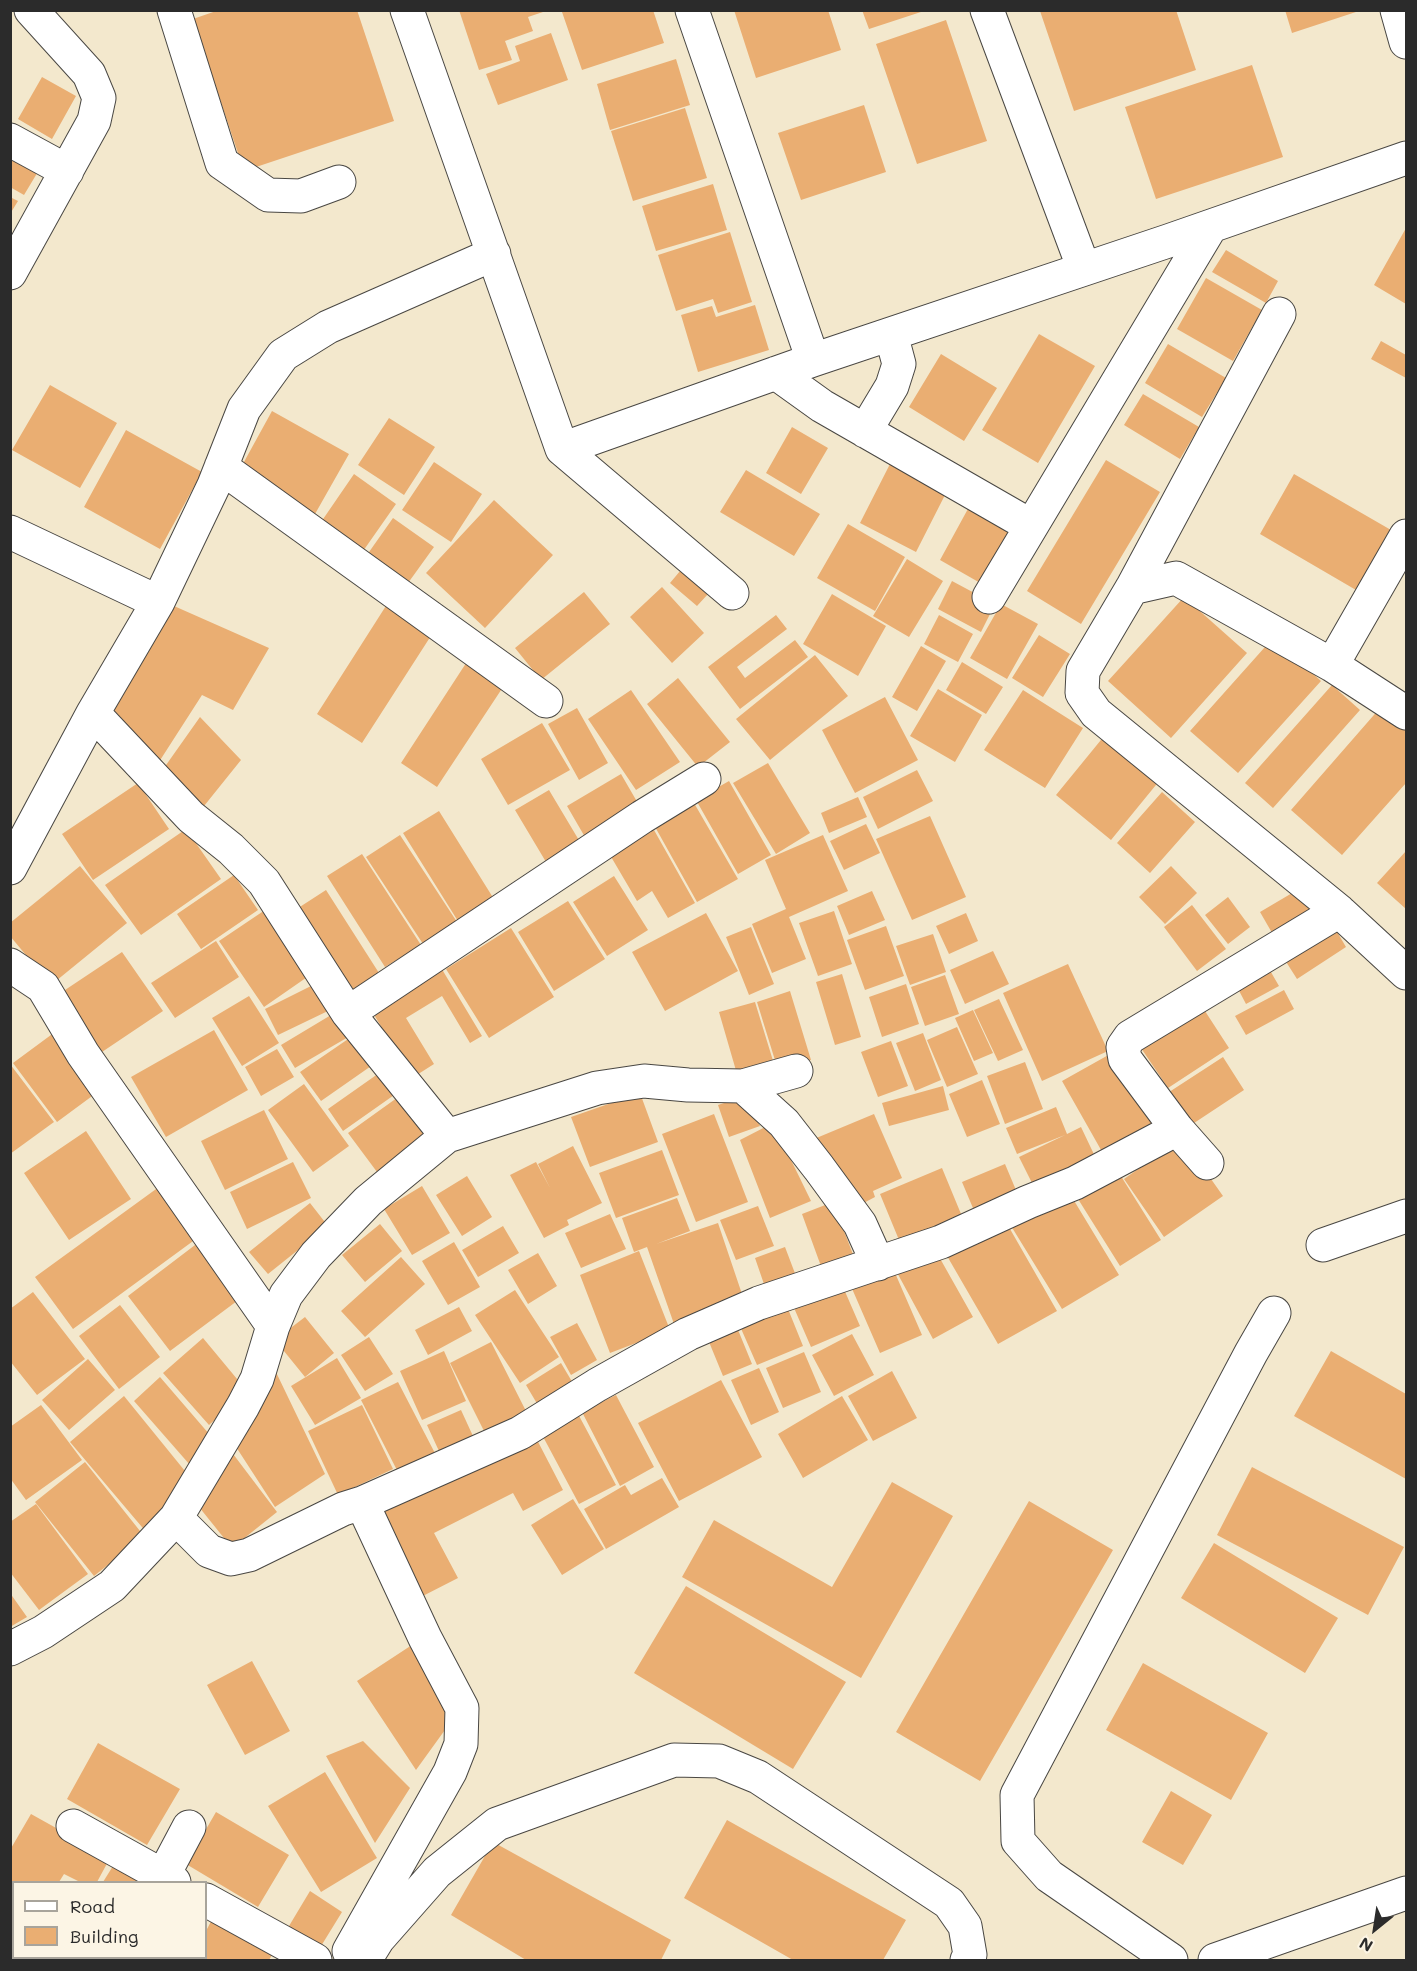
<!DOCTYPE html>
<style>
body{margin:0}
#map{position:relative;width:1417px;height:1971px;overflow:hidden;background:#f3e8cd;font-family:Mali,sans-serif}
canvas{display:block}
.frame{position:absolute;inset:0;border:12px solid #2b2b2b;pointer-events:none}
.legend{position:absolute;left:12px;top:1881px;width:195px;height:78px;box-sizing:border-box;background:#fcf5e5;border:2px solid #a8a49b;margin:0;padding:8px 10px;list-style:none;font-size:18px;color:#2b2b2b}
.legend li{display:flex;align-items:center;gap:12px;height:30px}
.legend b{width:30px;border:2px solid #a8a49b}
.north{position:absolute;left:1345px;top:1899px;width:60px;height:60px;-webkit-text-stroke:4px #fcf5e5;paint-order:stroke;rotate:210deg;font-size:16px;font-weight:700;line-height:24px;text-align:center;color:#2b2b2b}
.north::after{content:'';display:block;margin:auto;width:21px;height:27px;background:#2b2b2b;clip-path:polygon(50% 0,100% 100%,50% 72%,0 100%)}
</style>
<div id="map">
<canvas width="1417" height="1971"></canvas>
<div class="frame"></div>
<ul class="legend">
<li><b style="height:8px;background:#fff"></b>Road</li>
<li><b style="height:16px;background:#eaae72"></b>Building</li>
</ul>
<div class="north">N</div>
</div>
<script>
const ctx = document.querySelector('canvas').getContext('2d');
ctx.lineJoin = 'round';
function paint(path, color) { ctx.fillStyle = color; ctx.fill(path, 'evenodd'); }
const shape = rows => new Path2D(rows.map(r => 'M' + r).join(''));
function strokePath(path, color, width, dash) { ctx.strokeStyle = color; ctx.lineWidth = width; ctx.lineCap = dash ? 'butt' : 'round'; ctx.setLineDash(dash || []); ctx.stroke(path); }
paint(shape([
 [219,10,357,10,394,121,244,171,193,19],
 [459,10,546,10,546,11,528,17,533,31,505,41,512,60,479,70],
 [567,10,653,10,664,43,582,70,562,12],
 [734,10,828,10,841,50,756,78],
 [862,10,924,10,924,11,869,29],
 [1043,10,1176,10,1196,70,1074,111,1040,11],
 [1285,10,1359,10,1359,11,1292,33],
 [946,20,987,141,917,164,876,44],
 [551,33,568,80,498,105,486,74,520,61,515,46],
 [676,59,690,105,610,130,597,84],
 [1252,65,1283,157,1156,199,1125,107],
 [42,77,76,96,52,139,18,119],
 [864,105,886,172,801,200,778,133],
 [685,108,707,178,633,201,611,131],
 [10,153,39,170,24,195,10,187],
 [713,184,727,230,656,251,642,206],
 [10,197,18,201,10,214],
 [1406,228,1406,304,1374,285],
 [730,232,752,302,718,313,713,299,676,311,658,255],
 [1226,250,1278,281,1266,303,1212,272],
 [1206,278,1262,310,1233,361,1177,329],
 [755,305,769,350,698,372,681,315,712,306,716,317],
 [1039,334,1095,366,1038,463,982,430],
 [1381,341,1406,355,1406,378,1371,359],
 [1168,344,1226,378,1202,417,1145,383],
 [941,354,997,388,964,441,909,407],
 [50,385,117,423,80,488,12,450],
 [1143,394,1199,427,1180,459,1124,425],
 [272,411,349,454,315,514,239,471],
 [389,418,435,447,404,495,358,465],
 [792,427,828,448,801,494,766,473],
 [126,430,202,472,160,549,84,507],
 [1106,460,1160,492,1081,624,1027,591],
 [434,462,482,494,451,542,402,510],
 [890,464,946,493,916,552,860,523],
 [746,470,820,514,794,556,720,512],
 [354,474,396,504,361,554,319,525],
 [1294,474,1391,530,1356,590,1260,534],
 [494,500,553,555,485,628,426,573],
 [969,507,1011,531,982,584,940,560],
 [393,518,434,547,403,590,362,562],
 [848,524,905,557,875,611,817,578],
 [691,558,719,582,697,606,670,583],
 [907,559,943,581,909,637,873,616],
 [952,581,995,604,981,632,938,609],
 [662,587,704,633,672,663,630,617],
 [584,592,610,624,541,680,515,648],
 [832,594,886,626,858,676,803,644],
 [1184,597,1247,653,1171,738,1108,681],
 [391,598,436,628,362,743,317,714],
 [1001,604,1038,624,1007,679,970,658],
 [174,606,269,648,233,710,202,695,157,765,110,713],
 [776,615,787,629,737,667,745,678,795,640,808,657,740,709,708,667],
 [939,615,973,634,958,662,924,644],
 [1039,635,1070,654,1043,697,1012,678],
 [1273,638,1321,681,1238,773,1190,731],
 [921,646,946,661,917,711,892,697],
 [472,654,509,678,437,787,401,763],
 [815,655,848,696,770,760,736,719],
 [962,662,1003,687,986,714,946,690],
 [678,678,730,742,698,767,647,704],
 [1332,685,1360,710,1273,808,1245,783],
 [938,689,982,715,955,762,910,736],
 [631,690,680,762,636,790,588,719],
 [1023,690,1083,728,1045,788,984,750],
 [885,697,918,760,855,793,822,730],
 [577,708,608,763,579,780,548,724],
 [1380,708,1406,731,1406,783,1342,855,1291,810],
 [200,717,241,760,196,816,159,775],
 [542,723,570,770,508,805,481,759],
 [1105,735,1160,780,1111,840,1056,795],
 [768,763,810,833,776,854,733,783],
 [917,770,933,801,878,829,863,797],
 [621,774,643,812,589,844,567,806],
 [729,781,771,855,738,874,696,800],
 [138,783,169,829,93,880,62,834],
 [549,790,583,847,549,867,515,810],
 [1162,792,1195,822,1150,873,1117,843],
 [858,797,867,817,829,833,821,813],
 [694,803,738,879,697,902,654,825],
 [439,811,497,904,461,926,403,833],
 [930,816,966,897,912,920,876,839],
 [866,824,880,853,844,870,830,841],
 [186,829,221,879,141,935,105,885],
 [654,830,695,903,668,918,652,891,637,901,610,855],
 [400,835,459,925,425,947,366,857],
 [823,835,848,891,789,917,806,959,772,973,752,924,786,909,765,860],
 [1406,851,1406,909,1377,883],
 [362,854,421,945,385,967,327,876],
 [80,866,127,923,51,985,10,936,10,923],
 [1171,866,1197,893,1165,924,1139,897],
 [234,875,258,910,201,949,177,914],
 [614,876,648,930,607,956,573,902],
 [1304,886,1319,912,1275,938,1260,912],
 [326,890,379,973,345,995,292,912],
 [872,891,885,920,849,935,837,906],
 [1228,897,1250,927,1228,944,1205,915],
 [568,901,605,959,554,991,518,932],
 [1192,905,1226,949,1197,971,1164,927],
 [268,908,313,973,264,1007,219,941],
 [834,911,852,964,818,976,799,923],
 [706,913,738,971,665,1011,632,952],
 [966,913,978,941,949,954,936,926],
 [1333,925,1346,947,1297,979,1283,957],
 [886,926,904,976,865,990,847,940],
 [751,927,774,984,749,995,726,937],
 [511,928,554,997,489,1038,446,969],
 [933,934,946,972,910,985,896,946],
 [216,941,239,977,175,1018,151,983],
 [993,951,1009,984,965,1004,950,970],
 [122,952,163,1011,99,1054,59,994],
 [1068,964,1108,1051,1042,1081,1003,993],
 [440,966,482,1036,470,1043,442,996,406,1018,434,1064,412,1078,370,1008],
 [1268,967,1279,986,1246,1004,1236,985],
 [842,974,861,1037,835,1045,816,982],
 [945,975,959,1014,925,1026,911,987],
 [317,983,330,1010,278,1035,265,1009],
 [906,984,919,1024,882,1037,869,997],
 [1284,990,1294,1009,1246,1035,1235,1016],
 [790,991,811,1060,778,1070,757,1002],
 [249,996,279,1043,242,1066,212,1018],
 [999,999,1023,1050,998,1061,974,1010],
 [755,1002,774,1064,737,1074,719,1012],
 [1203,1008,1229,1048,1168,1088,1141,1048],
 [973,1010,993,1053,974,1061,955,1018],
 [336,1012,350,1036,295,1068,281,1045],
 [957,1027,978,1074,947,1087,927,1040],
 [214,1030,248,1090,166,1137,131,1077],
 [55,1032,99,1091,57,1122,13,1063],
 [923,1033,941,1080,915,1091,896,1043],
 [354,1035,374,1064,321,1101,300,1072],
 [891,1041,908,1086,878,1097,861,1052],
 [277,1049,294,1077,261,1096,245,1067],
 [1112,1053,1159,1136,1109,1164,1062,1081],
 [1223,1057,1244,1090,1185,1129,1163,1096],
 [1025,1062,1043,1109,1005,1124,987,1076],
 [10,1064,54,1122,10,1154],
 [382,1071,397,1093,343,1131,328,1109],
 [982,1080,1000,1124,967,1137,949,1094],
 [304,1084,349,1146,313,1172,268,1110],
 [943,1086,949,1110,889,1126,882,1103],
 [640,1093,658,1142,590,1167,571,1117],
 [401,1095,433,1136,380,1176,348,1133],
 [745,1096,760,1126,729,1137,718,1105],
 [1056,1107,1067,1134,1081,1127,1100,1167,1039,1197,1019,1157,1065,1135,1017,1154,1006,1128],
 [264,1110,288,1159,225,1190,201,1141],
 [714,1114,748,1202,696,1222,662,1134],
 [874,1114,902,1178,873,1191,875,1197,856,1207,814,1139],
 [773,1123,811,1201,770,1218,740,1140],
 [86,1131,131,1199,69,1240,24,1173],
 [1182,1138,1223,1196,1164,1237,1124,1179],
 [573,1146,602,1203,567,1220,569,1225,544,1238,510,1175,536,1162,550,1188,538,1164],
 [662,1150,679,1195,616,1218,599,1173],
 [293,1162,311,1198,247,1229,230,1192],
 [1005,1164,1021,1202,978,1220,962,1182],
 [1114,1165,1161,1240,1120,1266,1073,1191],
 [942,1168,966,1226,904,1252,880,1194],
 [467,1176,492,1217,462,1236,436,1195],
 [163,1184,200,1236,73,1329,35,1277],
 [422,1186,450,1233,412,1255,384,1209],
 [1067,1189,1119,1275,1062,1309,1008,1221],
 [677,1198,690,1231,656,1244,718,1223,744,1300,674,1324,647,1247,634,1252,622,1218],
 [833,1202,854,1257,822,1269,802,1214],
 [310,1203,328,1226,268,1274,249,1252],
 [758,1206,774,1246,736,1260,720,1220],
 [610,1214,626,1249,581,1268,565,1233],
 [1002,1215,1057,1311,998,1344,943,1249],
 [380,1224,402,1251,365,1282,342,1255],
 [503,1226,519,1253,478,1277,462,1250],
 [199,1242,241,1298,170,1351,128,1296],
 [454,1242,480,1287,448,1305,422,1261],
 [933,1246,973,1317,933,1339,894,1267],
 [785,1247,796,1276,765,1287,755,1258],
 [639,1251,670,1330,610,1353,580,1275],
 [538,1253,557,1286,528,1304,508,1270],
 [401,1257,425,1284,365,1337,341,1311],
 [892,1266,922,1335,880,1353,850,1284],
 [840,1280,860,1326,811,1347,791,1301],
 [515,1290,559,1357,520,1383,475,1315],
 [33,1292,85,1359,37,1395,10,1361,10,1309],
 [786,1304,803,1346,757,1365,739,1324],
 [120,1305,160,1357,119,1389,79,1336],
 [459,1307,472,1331,428,1355,415,1330],
 [305,1317,334,1353,305,1377,275,1340],
 [577,1323,597,1360,571,1375,550,1337],
 [736,1325,752,1364,723,1376,707,1337],
 [852,1334,874,1375,834,1396,812,1355],
 [369,1337,393,1374,365,1391,341,1355],
 [203,1338,247,1391,209,1425,163,1373],
 [491,1342,530,1419,488,1439,450,1363],
 [444,1351,466,1401,422,1420,400,1371],
 [1331,1351,1406,1394,1406,1479,1294,1416],
 [804,1352,821,1392,783,1408,766,1368],
 [337,1358,361,1398,315,1425,291,1386],
 [88,1359,115,1390,69,1430,42,1400],
 [561,1363,577,1390,542,1412,526,1385],
 [274,1368,325,1474,275,1507,227,1433],
 [759,1368,779,1412,751,1425,731,1380],
 [892,1371,917,1418,873,1441,848,1396],
 [160,1377,216,1442,190,1465,134,1401],
 [721,1380,762,1457,679,1501,638,1423],
 [398,1382,438,1459,401,1478,361,1400],
 [616,1395,654,1467,620,1486,582,1412],
 [124,1396,189,1476,147,1533,70,1442],
 [842,1396,868,1440,803,1478,778,1434],
 [41,1405,82,1460,26,1500,10,1478,10,1427],
 [362,1405,393,1469,338,1495,308,1431],
 [461,1410,478,1447,444,1462,427,1425],
 [577,1412,616,1485,579,1504,540,1431],
 [534,1434,563,1490,523,1511,513,1493,434,1533,458,1578,415,1600,373,1517],
 [224,1442,277,1512,232,1548,191,1497],
 [85,1462,144,1536,94,1576,35,1502],
 [1252,1467,1404,1547,1368,1615,1217,1535],
 [662,1478,679,1507,606,1549,584,1509,625,1485,631,1495],
 [892,1482,953,1516,861,1678,682,1577,714,1520,832,1587],
 [573,1499,604,1549,562,1575,531,1525],
 [1029,1501,1113,1550,980,1781,896,1732],
 [36,1504,88,1574,39,1610,10,1572,10,1522],
 [1214,1543,1338,1618,1305,1673,1181,1598],
 [686,1586,846,1682,793,1769,634,1673],
 [10,1593,27,1617,10,1627],
 [418,1641,455,1716,416,1770,357,1681],
 [252,1661,290,1731,245,1755,207,1685],
 [1143,1663,1268,1733,1231,1800,1106,1730],
 [363,1741,410,1788,375,1843,326,1756],
 [98,1743,180,1789,147,1845,67,1799],
 [325,1772,377,1858,321,1892,268,1806],
 [1171,1791,1212,1815,1183,1865,1142,1842],
 [216,1812,289,1855,258,1907,186,1864],
 [31,1814,110,1858,97,1882,80,1882,64,1874,59,1882,14,1882,14,1914,10,1912,10,1850],
 [727,1820,906,1920,883,1960,793,1960,684,1898],
 [493,1842,671,1940,661,1960,526,1960,451,1915],
 [118,1858,162,1882,103,1882],
 [310,1891,342,1912,318,1951,286,1931],
 [217,1910,279,1943,269,1960,189,1960,191,1958,206,1958,206,1931],
 [130,1958,168,1958,166,1960,135,1960]
]), '#eaae72');
const minor = shape([
 [174,10,222,163,268,195,301,196,339,182],
 [407,10,562,449,732,593],
 [692,10,813,360],
 [987,10,1084,269],
 [1397,10,1406,42],
 [10,140,67,171],
 [10,273,94,121,99,98,89,74,31,10],
 [1279,314,1132,588,1083,671,1082,693,1096,713,1339,911,1406,973],
 [776,373,822,406,1031,526],
 [865,431,892,386,899,364,891,334],
 [562,449,813,360,1168,241,1406,158],
 [221,467,546,701],
 [10,532,158,602],
 [1132,588,1176,578,1332,665,1406,713],
 [989,597,1211,226],
 [1332,665,1406,536],
 [93,713,191,817,231,849,264,882,348,1013,447,1136],
 [10,868,93,713,158,602,214,485,244,409,283,355,328,327,494,254],
 [10,965,43,987,83,1054,273,1326],
 [348,1013,642,817,704,779],
 [743,1086,784,1123,819,1168,860,1224,878,1264],
 [1207,1163,1177,1129,1125,1059,1123,1047,1130,1037,1339,911],
 [1323,1245,1406,1216],
 [176,1518,209,1551,231,1559,249,1555,343,1509,362,1503,520,1433,597,1385,688,1334,759,1303,941,1242,1028,1202,1075,1183,1177,1129],
 [10,1649,43,1632,112,1586,176,1518,243,1406,257,1379,273,1326,286,1295,316,1255,368,1201,447,1136,597,1088,644,1081,688,1085,743,1086,796,1071],
 [73,1826,174,1882],
 [163,1876,189,1827],
 [206,1900,315,1960],
 [349,1951,450,1772,461,1744,462,1708,425,1638,362,1503],
 [365,1960,378,1939,437,1872,497,1824,674,1760,719,1761,758,1777,949,1903,965,1926,970,1955,967,1960],
 [1171,1960,1049,1876,1018,1841,1017,1795,1251,1353,1274,1313],
 [1215,1960,1406,1893]
]);
strokePath(minor, '#494743', 35);
strokePath(minor, '#fff', 33);
</script>
